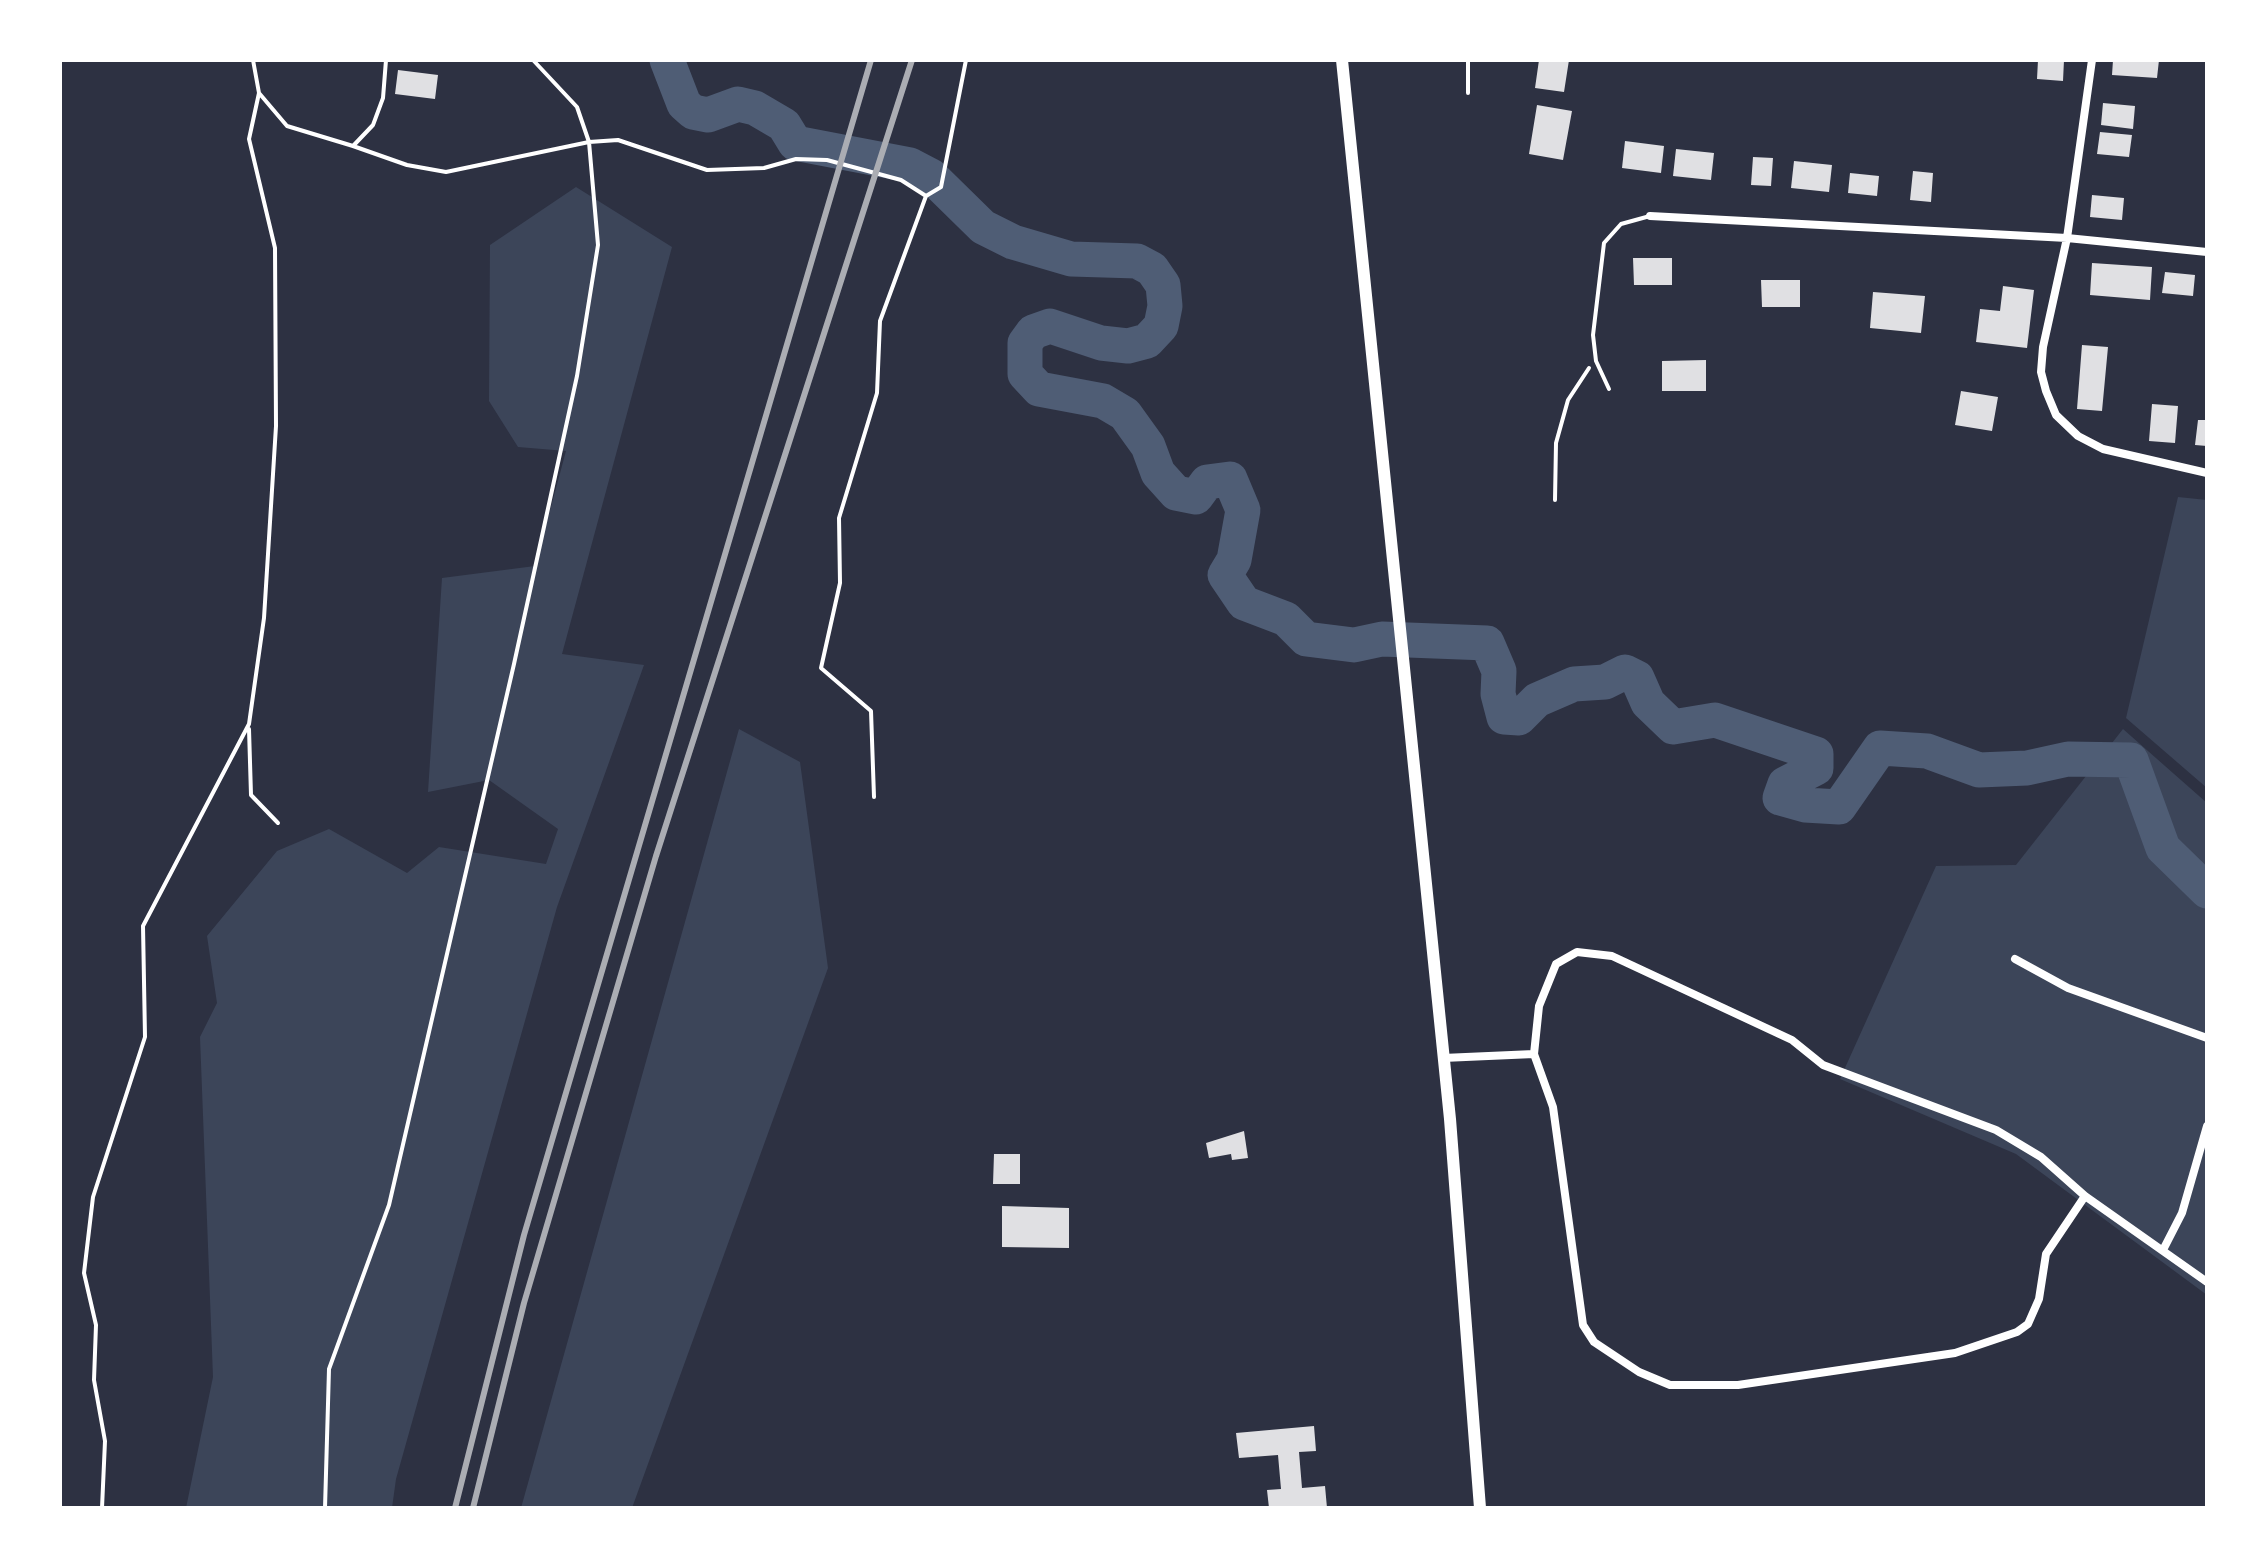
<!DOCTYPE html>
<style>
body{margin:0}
#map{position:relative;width:2267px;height:1568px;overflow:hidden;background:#2d3142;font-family:"Roboto Serif",serif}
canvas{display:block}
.frame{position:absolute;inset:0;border:62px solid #fff;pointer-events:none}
</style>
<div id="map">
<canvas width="2267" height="1568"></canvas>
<div class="frame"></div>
</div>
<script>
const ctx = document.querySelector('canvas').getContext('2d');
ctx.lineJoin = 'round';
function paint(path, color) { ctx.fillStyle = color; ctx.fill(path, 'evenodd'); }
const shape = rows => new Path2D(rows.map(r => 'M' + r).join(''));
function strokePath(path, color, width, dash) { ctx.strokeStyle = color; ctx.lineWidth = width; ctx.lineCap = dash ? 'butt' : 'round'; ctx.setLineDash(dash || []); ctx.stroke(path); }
paint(shape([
 [576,187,672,247,562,654,644,665,557,907,396,1479,392,1508,186,1508,213,1377,200,1037,217,1003,207,936,277,851,329,829,407,873,439,847,546,864,558,829,489,780,428,792,442,578,535,566,566,451,518,447,489,401,490,245],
 [2178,497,2207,500,2207,788,2126,718],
 [739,729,800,762,828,968,632,1508,521,1508],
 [2123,729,2207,803,2207,1295,2016,1154,1840,1079,1936,866,2016,865]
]), '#3c4559');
strokePath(shape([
 [667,60,684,104,693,112,708,115,738,104,755,108,784,125,795,143,910,165,931,176,983,227,1013,242,1071,259,1137,261,1152,269,1163,285,1165,306,1161,326,1147,341,1128,346,1101,343,1050,326,1033,332,1025,343,1025,374,1039,389,1103,401,1125,414,1148,446,1158,473,1176,493,1196,497,1207,482,1230,479,1243,510,1234,560,1225,575,1244,603,1286,619,1306,639,1354,645,1382,639,1487,643,1499,671,1498,694,1504,717,1519,718,1537,700,1574,684,1605,682,1625,672,1637,678,1648,703,1673,727,1715,720,1816,754,1816,768,1785,784,1780,798,1805,805,1839,807,1880,748,1927,751,1979,770,2027,768,2068,759,2131,760,2163,848,2207,891]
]), '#4f5d75', 35);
paint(shape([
 [1539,60,1569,60,1564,92,1535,88],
 [2038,60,2064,60,2063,81,2037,79],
 [2113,60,2159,60,2157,78,2112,75],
 [398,70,438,75,435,99,395,94],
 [2103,103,2135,106,2133,129,2101,125],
 [1537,105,1572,111,1563,160,1529,154],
 [2100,132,2132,135,2129,157,2097,154],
 [1625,141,1664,146,1661,173,1622,168],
 [1676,149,1714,153,1711,180,1673,176],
 [1753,157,1773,158,1771,186,1751,185],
 [1794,161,1832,165,1829,192,1791,188],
 [1913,171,1933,173,1931,202,1910,200],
 [1850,173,1879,176,1877,196,1848,193],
 [2092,195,2124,198,2122,220,2090,217],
 [1633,258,1672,258,1672,285,1634,285],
 [2092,263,2152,267,2150,300,2090,295],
 [2165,272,2195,275,2193,296,2162,293],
 [1761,280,1800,280,1800,307,1762,307],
 [2003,286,2034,290,2027,348,1976,342,1980,309,2000,311],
 [1873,292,1925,296,1921,333,1870,328],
 [2082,345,2108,347,2102,411,2077,409],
 [1706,360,1706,391,1662,391,1662,361],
 [1961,391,1998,397,1992,431,1955,425],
 [2152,404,2178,406,2175,443,2149,441],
 [2198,420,2207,420,2207,446,2195,445],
 [1244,1131,1248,1158,1232,1160,1231,1154,1209,1158,1206,1143],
 [994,1154,1020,1154,1020,1184,993,1184],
 [1002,1206,1069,1208,1069,1248,1002,1247],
 [1314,1426,1316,1451,1299,1452,1302,1488,1325,1486,1327,1508,1269,1508,1267,1490,1281,1489,1278,1455,1239,1458,1236,1433]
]), '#e0e0e3');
strokePath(shape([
 [253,60,259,93,287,126,353,146,373,125,383,98,386,60],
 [533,60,577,107,589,142,618,140,707,170,764,168,796,159,827,160,901,180,926,196,880,321,877,393,839,518,840,583,821,668,871,711,874,797],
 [926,196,941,187,966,60],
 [1555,500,1556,443,1568,400,1589,368],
 [249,729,251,795,278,823],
 [102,1508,105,1441,94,1380,96,1325,84,1273,93,1197,145,1037,143,926,249,724,264,618,276,426,275,248,249,139,259,93],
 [325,1508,329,1369,389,1205,514,664,577,376,598,245,589,142,446,172,407,165,353,146]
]), '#fff', 4);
strokePath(shape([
 [1468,60,1468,93],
 [1609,389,1596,361,1593,335,1604,243,1621,224,1650,216]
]), '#fff', 4);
strokePath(shape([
 [2092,60,2067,238,2043,347,2041,372,2046,391,2056,415,2078,436,2103,449,2207,473],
 [1650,216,2067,238,2207,252],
 [2015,959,2068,988,2207,1038],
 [1534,1054,1553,1107,1583,1325,1594,1342,1639,1372,1670,1385,1738,1385,1955,1353,2017,1332,2028,1324,2039,1299,2046,1254,2085,1196],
 [1443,1058,1534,1054,1539,1006,1556,964,1577,952,1612,956,1792,1040,1823,1065,1996,1130,2041,1157,2085,1196,2207,1282],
 [2163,1250,2182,1213,2207,1126]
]), '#fff', 8);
strokePath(shape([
 [1342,60,1450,1119,1480,1508]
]), '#fff', 12);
strokePath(shape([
 [455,1508,524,1235,871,60],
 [473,1508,524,1303,656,856,912,60]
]), '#abadb3', 6);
</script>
